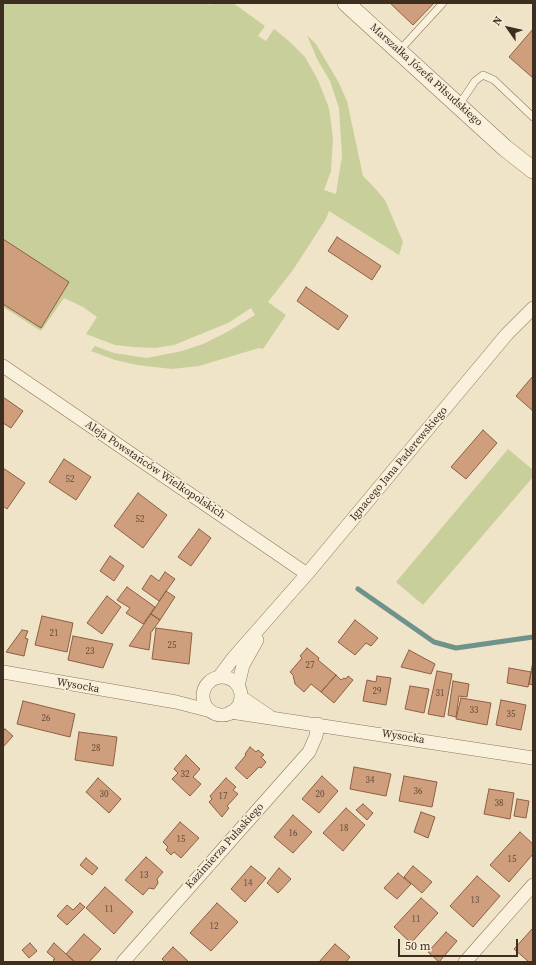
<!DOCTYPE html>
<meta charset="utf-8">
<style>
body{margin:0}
#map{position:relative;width:536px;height:965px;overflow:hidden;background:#f0e4c8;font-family:"Source Serif 4",serif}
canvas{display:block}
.frame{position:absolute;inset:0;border:4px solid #3d2e20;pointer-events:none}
.north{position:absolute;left:488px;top:8px;width:40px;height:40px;-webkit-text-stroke:3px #f7eed8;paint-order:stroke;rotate:304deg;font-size:11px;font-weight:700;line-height:16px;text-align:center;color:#3d2e20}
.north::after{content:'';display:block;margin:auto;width:14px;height:18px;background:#3d2e20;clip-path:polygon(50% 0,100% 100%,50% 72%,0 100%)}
.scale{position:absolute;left:398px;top:939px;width:120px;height:18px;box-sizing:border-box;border:2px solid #3d2e20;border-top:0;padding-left:5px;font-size:12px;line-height:14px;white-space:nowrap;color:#3d2e20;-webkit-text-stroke:3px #f7eed8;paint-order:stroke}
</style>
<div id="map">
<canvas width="536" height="965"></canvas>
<div class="frame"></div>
<div class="north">N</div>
<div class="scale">50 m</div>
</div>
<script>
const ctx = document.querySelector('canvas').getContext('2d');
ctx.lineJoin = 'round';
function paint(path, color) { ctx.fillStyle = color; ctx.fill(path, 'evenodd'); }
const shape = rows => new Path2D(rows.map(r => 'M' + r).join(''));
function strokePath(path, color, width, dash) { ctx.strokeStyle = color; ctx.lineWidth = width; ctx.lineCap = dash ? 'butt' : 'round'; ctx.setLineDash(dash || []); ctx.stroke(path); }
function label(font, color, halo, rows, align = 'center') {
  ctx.font = font + ' "Source Serif 4",serif'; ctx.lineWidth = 3.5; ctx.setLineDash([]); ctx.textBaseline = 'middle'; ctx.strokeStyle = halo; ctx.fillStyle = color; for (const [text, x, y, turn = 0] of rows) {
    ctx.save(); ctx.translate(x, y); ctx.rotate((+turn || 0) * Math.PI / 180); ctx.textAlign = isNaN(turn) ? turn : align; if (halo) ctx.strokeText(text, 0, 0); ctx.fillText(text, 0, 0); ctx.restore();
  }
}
paint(shape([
 [3,3,207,3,210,5,212,3,233,3,265,26,258,36,266,41,274,29,289,41,305,57,318,80,329,108,333,138,331,171,324,190,336,194,342,156,339,108,330,81,317,59,307,35,316,44,339,83,347,101,363,176,373,186,385,200,403,242,399,255,329,211,326,219,293,270,268,302,286,315,263,349,259,348,199,366,172,369,137,365,115,360,91,351,95,346,114,353,147,358,182,351,203,344,227,332,255,315,251,308,228,323,174,345,155,348,133,347,115,345,86,334,97,317,83,307,64,298,41,331,3,307],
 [508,449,533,470,533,477,423,605,396,582]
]), '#c9cf9b');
strokePath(shape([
 [358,589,434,642,456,648,533,637]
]), '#6f938a', 5);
const building = shape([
 [390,3,434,3,413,25,390,3],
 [533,29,533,78,509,57,533,29],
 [337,237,381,266,372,280,328,251,337,237],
 [3,239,69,282,41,328,3,304,3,239],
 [306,287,348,316,338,330,297,301,306,287],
 [533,376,533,411,516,396,533,376],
 [3,397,23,411,11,428,3,423,3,397],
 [483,430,497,443,466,479,451,467,483,430],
 [64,459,91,477,76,500,49,482,64,459],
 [3,468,25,483,7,509,3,506,3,468],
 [138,493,167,515,143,548,114,526,138,493],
 [199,529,211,538,191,566,178,557,199,529],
 [110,556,124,566,114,581,100,571,110,556],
 [165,572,175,579,159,601,142,589,151,575,159,581,165,572],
 [127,587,155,607,143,624,126,613,130,608,117,600,127,587],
 [166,591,175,597,160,620,151,614,166,591],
 [107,596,121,607,102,634,87,623,107,596],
 [151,614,160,620,150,634,151,634,149,650,129,646,151,614],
 [42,616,73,623,67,652,35,645,42,616],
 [355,620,378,638,371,646,366,643,355,655,338,642,355,620],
 [156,628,192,633,189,664,152,659,156,628],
 [22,630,28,631,25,638,28,639,24,656,6,652,22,630],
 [73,636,113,644,103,668,68,660,73,636],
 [307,648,319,658,318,660,336,675,321,692,311,684,304,692,295,684,293,675,290,672,302,658,300,656,307,648],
 [409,650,435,664,431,674,401,667,409,650],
 [533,661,533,685,529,684,533,661],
 [509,668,531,672,528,687,507,683,509,668],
 [437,671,452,674,444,717,428,714,437,671],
 [336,675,341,680,344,678,346,679,348,676,353,680,334,703,321,692,336,675],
 [377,676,391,678,386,705,363,701,367,680,376,682,377,676],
 [453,681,469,684,467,697,459,696,456,717,448,715,453,681],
 [410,686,429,689,424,713,405,709,410,686],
 [461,698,491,703,487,725,456,719,461,698],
 [501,700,526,705,521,730,496,725,501,700],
 [23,701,75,714,70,737,17,724,23,701],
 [5,729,13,736,3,747,3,731,5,729],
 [79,732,117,737,113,766,75,760,79,732],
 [250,747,256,752,258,750,264,755,261,757,266,762,261,768,259,767,247,779,235,768,246,755,245,754,250,747],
 [186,755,200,769,193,777,201,784,190,796,172,779,178,773,174,769,186,755],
 [354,767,391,774,386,796,350,789,354,767],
 [322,776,338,791,319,813,302,799,322,776],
 [404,776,437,782,432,807,399,801,404,776],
 [98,778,121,799,109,813,86,792,98,778],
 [226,778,236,787,233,790,238,794,227,806,229,808,222,817,209,802,212,799,210,796,226,778],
 [489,789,514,793,510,819,484,814,489,789],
 [517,799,529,801,526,818,514,816,517,799],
 [363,804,373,813,367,820,356,810,363,804],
 [346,808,365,825,343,851,323,833,346,808],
 [421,812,435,817,428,838,414,832,421,812],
 [293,815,312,832,293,853,274,837,293,815],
 [180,822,199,838,181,858,174,852,171,855,166,850,168,847,163,842,180,822],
 [520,832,533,844,533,854,509,882,490,865,520,832],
 [146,857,163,872,157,879,158,883,154,889,149,888,143,895,125,880,146,857],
 [86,858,98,868,92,875,80,865,86,858],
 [251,866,266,878,245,902,231,889,251,866],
 [413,866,432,882,422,893,404,877,413,866],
 [279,868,291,879,278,893,267,883,279,868],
 [398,873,411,884,397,899,384,888,398,873],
 [477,876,500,896,473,927,450,906,477,876],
 [105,887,133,912,114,934,86,908,105,887],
 [421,898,438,913,411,943,394,927,421,898],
 [80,903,85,907,67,925,57,916,67,905,73,910,80,903],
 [217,903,238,922,211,951,190,933,217,903],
 [533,928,533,962,529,962,514,949,533,928],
 [446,932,457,941,439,962,428,952,446,932],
 [84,934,101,949,89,962,75,962,66,954,84,934],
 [30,943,37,951,29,958,22,950,30,943],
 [54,943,66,954,75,962,55,962,53,960,55,959,47,952,54,943],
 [335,944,350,957,346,962,319,962,335,944],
 [173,947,189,962,165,962,162,959,173,947]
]);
paint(building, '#cf9f7d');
strokePath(building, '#8d5f41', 1);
const service = shape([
 [399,51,443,3],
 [459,105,475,81,483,75,494,80,533,117]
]);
const minor = shape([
 [3,366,307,574],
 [3,672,176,702,211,711],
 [219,677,234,657,307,574,507,334,533,308],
 '203 696a19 19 0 1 1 38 0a19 19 0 1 1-38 0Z',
 [238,686,243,665,257,640],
 [241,697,269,716],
 [231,712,533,758],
 [123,962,309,752,316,736,318,724],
 [465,962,533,885]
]);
const tertiary = shape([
 [346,3,505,148,533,170]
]);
strokePath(service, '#8d765c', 8);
strokePath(minor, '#8d765c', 14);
strokePath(tertiary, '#8d765c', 18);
strokePath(service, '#faf1dc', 7);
strokePath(minor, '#faf1dc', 13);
strokePath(tertiary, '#faf1dc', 17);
label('9px', '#624a37', null, [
 ["52",70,480],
 ["52",140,520],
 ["21",54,634],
 ["25",172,646],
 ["23",90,652],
 ["27",310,666],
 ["29",377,692],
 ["31",440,694],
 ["33",474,711],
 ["35",511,715],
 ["26",46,719],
 ["28",96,749],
 ["32",185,775],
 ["34",370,781],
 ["36",418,792],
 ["30",104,795],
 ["20",320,795],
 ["17",223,797],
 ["38",499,804],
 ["18",344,829],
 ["16",293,834],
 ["15",181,840],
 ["15",512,860],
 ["13",144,876],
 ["14",248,884],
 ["13",475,901],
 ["11",109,910],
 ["11",416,920],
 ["12",214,927]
]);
label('11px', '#3d2e20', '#f7eed8', [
 ["Marszałka Józefa Piłsudskiego",426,75,42],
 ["Ignacego Jana Paderewskiego",399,464,-50],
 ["Aleja Powstańców Wielkopolskich",155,470,34],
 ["Wysocka",78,686,10],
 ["Wysocka",403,737,9],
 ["Kazimierza Pułaskiego",225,846,-48]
]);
</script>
